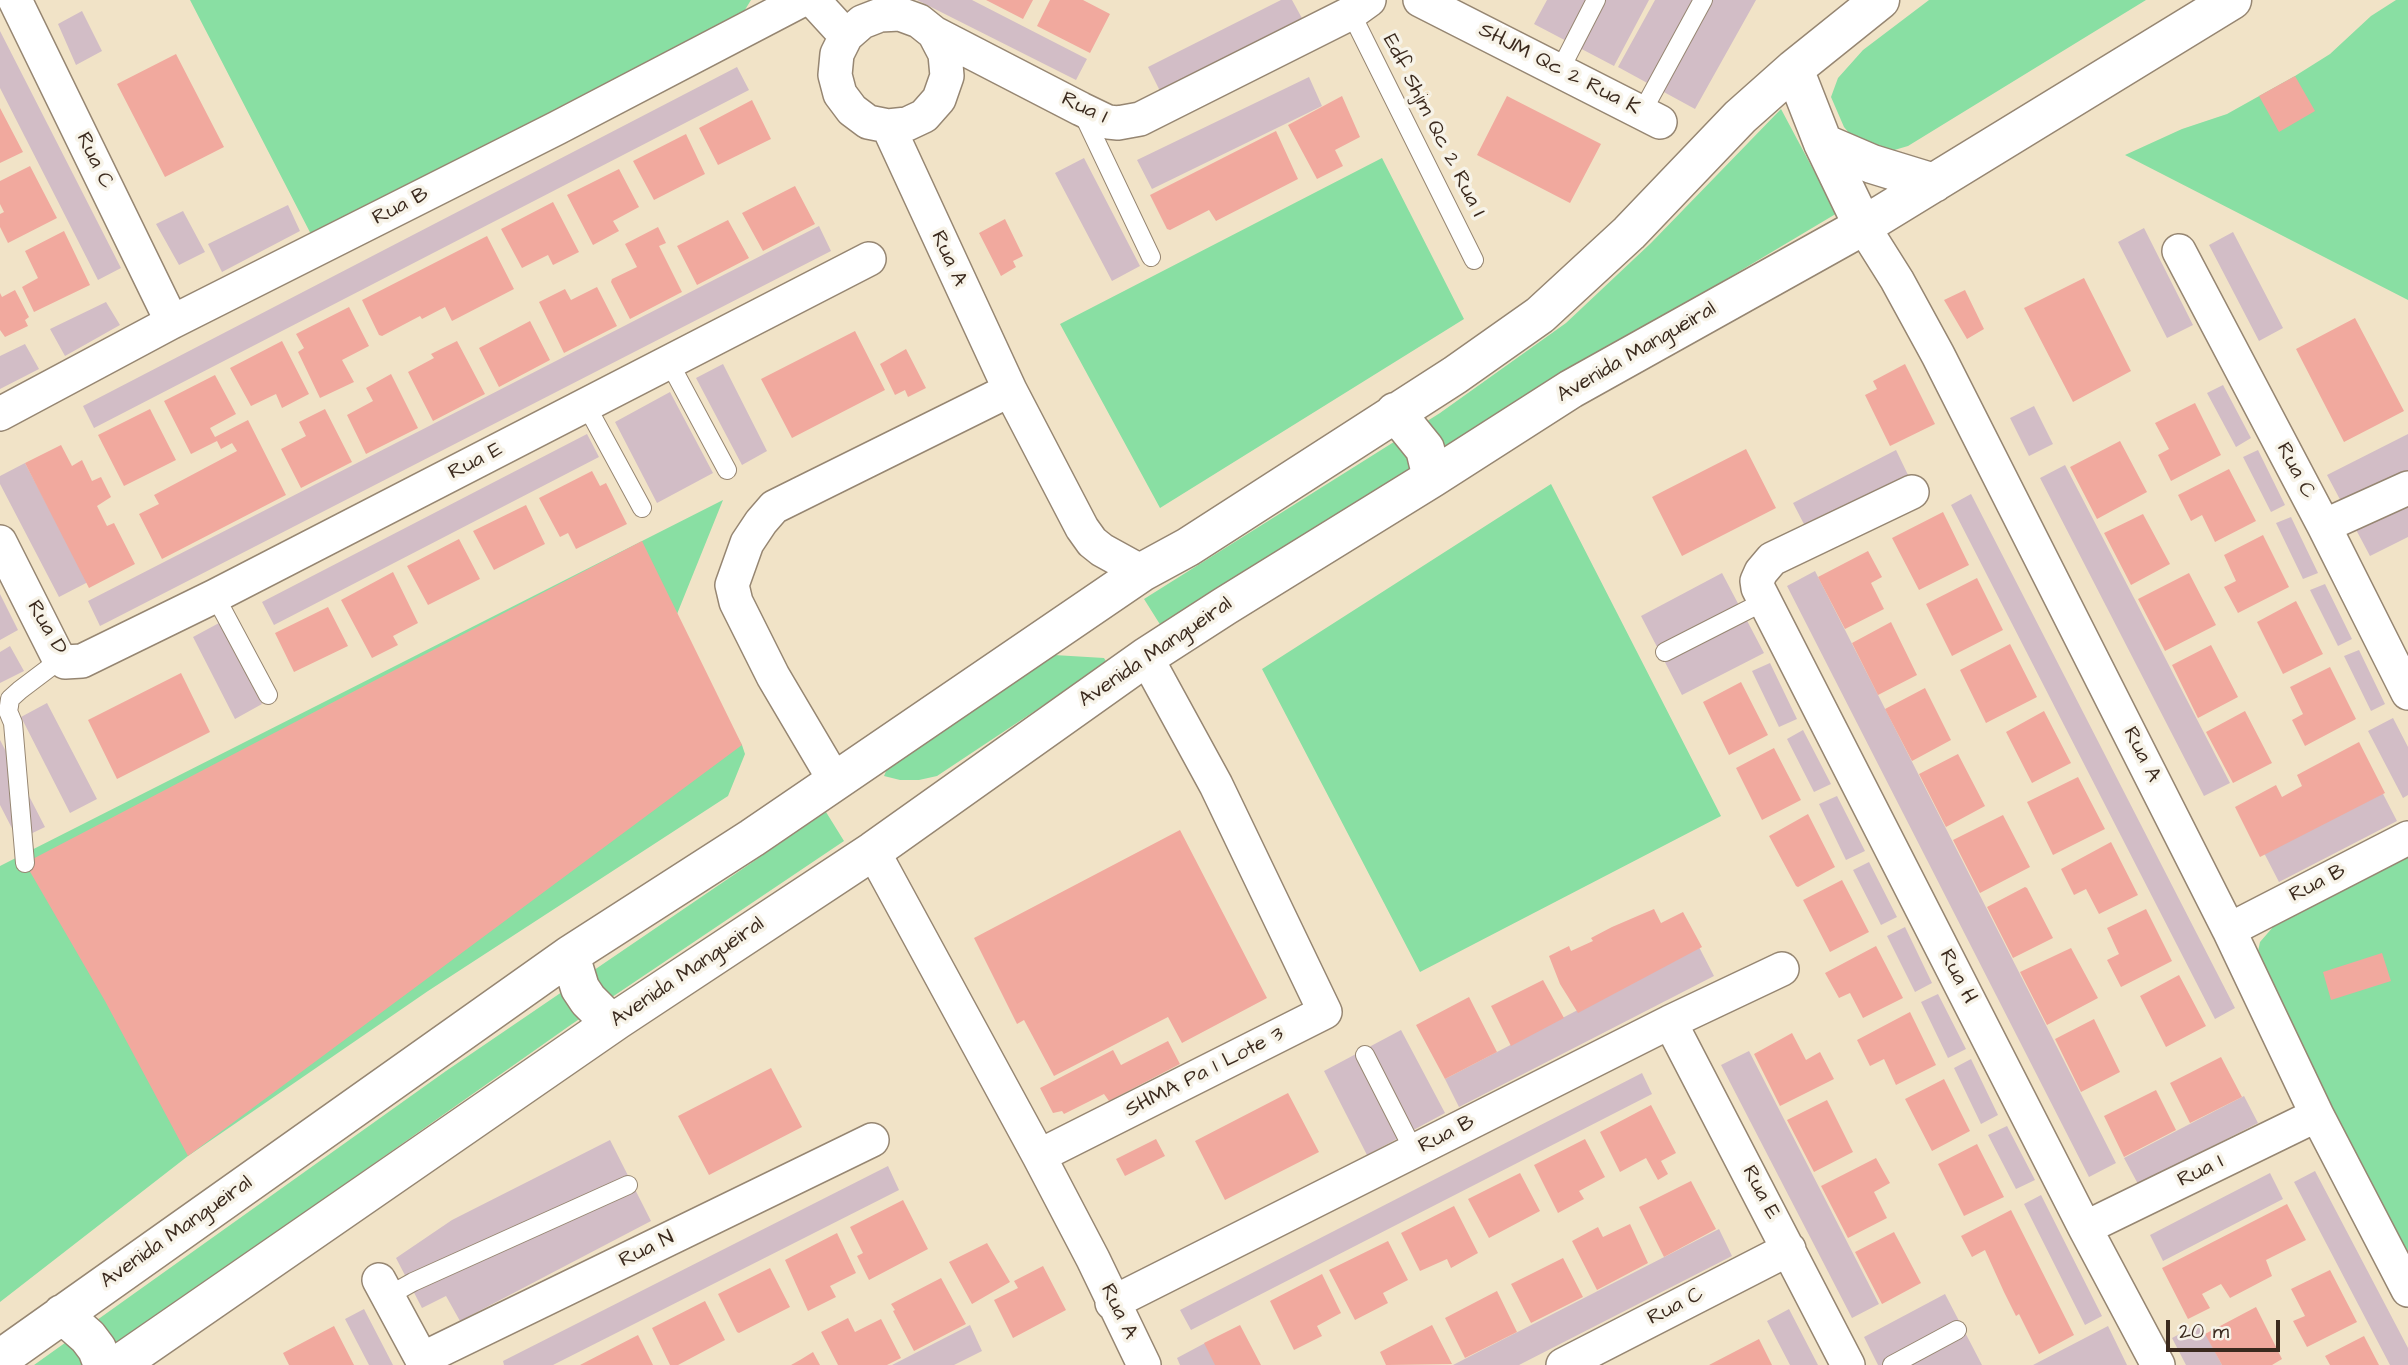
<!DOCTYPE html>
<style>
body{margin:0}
#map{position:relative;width:2408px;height:1365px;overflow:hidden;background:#f1e3c7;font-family:"Architects Daughter",sans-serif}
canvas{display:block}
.scale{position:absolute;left:2166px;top:1320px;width:114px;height:32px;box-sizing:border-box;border:4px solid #3b2a1e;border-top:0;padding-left:9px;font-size:21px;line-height:24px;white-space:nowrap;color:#3b2a1e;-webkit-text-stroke:5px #f7f3e8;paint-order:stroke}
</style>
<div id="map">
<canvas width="2408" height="1365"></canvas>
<div class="scale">20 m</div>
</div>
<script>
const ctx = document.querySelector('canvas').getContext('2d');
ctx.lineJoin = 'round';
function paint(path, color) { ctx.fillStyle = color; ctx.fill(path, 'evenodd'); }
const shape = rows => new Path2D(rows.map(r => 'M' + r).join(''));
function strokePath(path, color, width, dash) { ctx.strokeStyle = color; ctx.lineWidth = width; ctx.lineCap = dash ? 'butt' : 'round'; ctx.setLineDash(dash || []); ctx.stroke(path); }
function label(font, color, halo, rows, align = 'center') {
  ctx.font = font + ' "Architects Daughter",sans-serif'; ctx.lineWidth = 7; ctx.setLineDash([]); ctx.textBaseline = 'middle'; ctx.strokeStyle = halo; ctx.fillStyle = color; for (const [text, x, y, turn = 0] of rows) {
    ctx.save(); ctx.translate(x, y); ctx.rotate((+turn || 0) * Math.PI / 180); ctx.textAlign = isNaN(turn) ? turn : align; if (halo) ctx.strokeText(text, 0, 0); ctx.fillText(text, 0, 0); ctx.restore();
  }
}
paint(shape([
 [917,0,972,0,1087,59,1076,80],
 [1281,0,1292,0,1303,20,1161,93,1148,67],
 [1547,0,1649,0,1614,66,1534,24],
 [1655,0,1756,0,1695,109,1618,67],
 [82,11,102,51,76,65,58,24],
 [0,31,121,268,98,280,0,88],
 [737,67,749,90,94,428,83,406],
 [1309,77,1322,106,1152,189,1137,160],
 [1084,158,1140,266,1112,281,1055,173],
 [288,205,300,231,222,272,208,244],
 [183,211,205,252,179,265,156,224],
 [819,226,831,251,100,626,88,601],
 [2144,228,2193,325,2167,338,2118,242],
 [2233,232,2283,328,2259,341,2209,245],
 [106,302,120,325,65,356,50,329],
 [25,344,39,369,0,389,0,356],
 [723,364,767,451,742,465,696,378],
 [2223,385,2251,438,2236,447,2207,393],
 [670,392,713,473,657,503,615,422],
 [2034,406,2053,444,2029,456,2010,418],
 [587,434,599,457,274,625,262,602],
 [2408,434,2408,537,2370,556,2327,475],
 [1896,450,1909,477,1807,530,1793,503],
 [2258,450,2285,505,2271,512,2243,457],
 [25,463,88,582,59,597,0,484,0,476],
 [2065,465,2230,783,2204,796,2040,478],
 [1971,494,2235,1008,2215,1019,1951,505],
 [2291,517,2318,573,2303,579,2276,523],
 [1815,571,2116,1163,2089,1177,1787,586],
 [1722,573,1764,653,1682,695,1641,616],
 [2325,584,2352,639,2338,646,2310,590],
 [0,594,18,630,0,640],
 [219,623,262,704,235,719,193,637],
 [10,646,24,671,0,683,0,652],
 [2359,650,2385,704,2371,711,2344,656],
 [1770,663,1797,719,1779,727,1752,671],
 [47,703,97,799,70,813,21,717],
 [2393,718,2408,747,2408,795,2403,798,2368,731],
 [1803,730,1831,784,1814,792,1787,739],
 [0,740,45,827,18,840,0,805],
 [2381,790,2397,821,2279,882,2263,851],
 [1837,796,1865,851,1846,860,1819,804],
 [1869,862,1897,917,1881,925,1853,870],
 [1905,927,1932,983,1915,992,1887,936],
 [1699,947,1714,976,1459,1107,1445,1079],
 [1938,994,1966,1049,1948,1058,1921,1002],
 [1401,1030,1445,1113,1367,1155,1324,1071],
 [1749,1051,1879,1304,1852,1318,1721,1065],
 [1971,1059,1998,1115,1981,1124,1954,1068],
 [1642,1073,1652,1094,1191,1330,1180,1310],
 [2244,1096,2258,1123,2138,1184,2124,1158],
 [2007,1126,2035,1180,2016,1189,1988,1135],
 [610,1140,651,1221,460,1321,446,1296,422,1308,396,1258,452,1220],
 [888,1166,899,1190,553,1365,504,1365,503,1361],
 [2315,1171,2408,1348,2408,1365,2390,1365,2294,1182],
 [2270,1173,2283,1199,2163,1261,2150,1235],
 [2041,1195,2102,1316,2085,1325,2024,1204],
 [1719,1229,1732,1256,1519,1365,1453,1365],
 [1945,1294,1982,1365,1878,1365,1864,1337],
 [364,1309,393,1365,369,1365,345,1319],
 [1789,1309,1818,1365,1790,1365,1767,1321],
 [2200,1323,2222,1365,2186,1365,2172,1338],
 [970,1325,982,1351,954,1365,892,1365],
 [2108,1326,2127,1365,2033,1365],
 [1207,1342,1219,1365,1180,1365,1177,1358]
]), '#d2bdc6');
paint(shape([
 [190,0,751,0,737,23,315,242],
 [1929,0,2146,0,1908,146,1891,151,1855,140,1844,127,1831,97,1838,78,1863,50],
 [2396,0,2408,0,2408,300,2125,155,2182,129,2227,114,2295,76,2330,54,2371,16],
 [1781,109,1830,201,1839,212,1490,420,1161,626,1144,599,1440,413,1566,323,1651,243],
 [1382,158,1464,319,1160,508,1060,324],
 [1551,484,1721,816,1420,972,1262,669],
 [723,500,673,624,742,745,745,754,728,796,428,991,188,1156,0,1302,0,866],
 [1054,655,1104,658,1107,663,937,776,919,780,900,780,884,776,887,769],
 [826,812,844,841,572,1024,88,1365,34,1365,446,1071],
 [2408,857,2408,1260,2256,961,2260,942,2273,927]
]), '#89dfa3');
paint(shape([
 [986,0,1033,0,1023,19],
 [1050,0,1083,0,1110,14,1090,53,1037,26],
 [176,54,224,147,165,177,117,84],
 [2295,76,2315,111,2279,132,2259,96],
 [1342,96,1360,137,1335,150,1343,166,1317,179,1288,125],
 [1507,96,1601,144,1570,203,1477,155],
 [752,100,771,139,718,165,699,128],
 [0,108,23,152,0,163],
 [1276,131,1298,179,1216,221,1209,210,1170,230,1167,229,1150,195],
 [686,134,705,174,654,200,633,161],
 [30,166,57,218,8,243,0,227,0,214,4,212,0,204,0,181],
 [619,169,639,207,613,221,619,231,593,245,567,195],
 [795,186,815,224,763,251,742,213],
 [553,202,579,252,553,265,548,255,522,268,501,229],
 [1005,219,1023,256,1013,261,1016,267,1001,276,979,233],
 [728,220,749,258,697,285,677,246],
 [658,227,666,243,659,246,682,292,630,319,611,282,612,279,637,267,625,244],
 [64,231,90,285,34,312,22,287,38,278,25,251],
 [487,236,514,289,452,321,445,307,422,319,420,316,382,336,379,335,362,300],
 [2084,278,2131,371,2073,402,2024,308],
 [597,287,617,326,564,353,539,302,565,289,571,300],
 [15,290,29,317,25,320,28,326,5,337,0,330,0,293,2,297],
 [1965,290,1984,329,1967,339,1944,300],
 [349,307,369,346,342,360,354,382,320,398,298,352,304,348,296,334],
 [2355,318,2404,411,2344,442,2296,349],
 [530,321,550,360,499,387,479,348],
 [855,331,885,390,792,438,761,379],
 [282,341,309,394,282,408,276,394,251,406,230,368],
 [457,341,485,394,433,421,408,372,434,358,431,354],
 [906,349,926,388,908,397,905,390,895,395,880,364],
 [1905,364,1935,424,1890,446,1865,395,1877,389,1873,381],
 [391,374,418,428,366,454,347,415,373,401,366,388],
 [215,375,236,414,210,428,215,437,248,420,286,495,162,559,139,514,159,504,154,495,237,451,232,443,221,449,217,441,191,454,164,401],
 [2195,403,2221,455,2171,481,2158,455,2169,449,2155,423],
 [150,409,176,460,124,486,98,435],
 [325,409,352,462,301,488,281,449,306,436,299,422],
 [2120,441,2147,492,2097,519,2070,467],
 [61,445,72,466,82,460,92,481,101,477,111,497,97,506,107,526,114,523,135,564,89,588,25,463],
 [1746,449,1776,508,1682,556,1652,497],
 [2229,469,2256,521,2215,542,2202,515,2191,521,2178,495],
 [592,471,600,486,606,483,627,524,576,549,568,533,560,537,539,498],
 [526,505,545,544,494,570,473,531],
 [1943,512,1969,565,1919,590,1892,538],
 [2143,514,2170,564,2131,585,2104,533],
 [2263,535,2289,587,2238,613,2224,587,2236,581,2224,555],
 [459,539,480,579,428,605,407,566],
 [642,541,742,745,188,1156,105,1001,25,863],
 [1868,551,1882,577,1871,583,1884,609,1845,629,1818,577],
 [393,572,418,623,393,636,398,645,372,658,341,600],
 [2189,573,2216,625,2165,651,2138,599],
 [1977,578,2003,630,1952,656,1926,604],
 [2296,601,2323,654,2283,674,2257,622],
 [328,607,348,646,294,672,275,633],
 [1891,622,1917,675,1878,695,1852,643],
 [2010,644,2037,697,1986,723,1960,670],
 [2211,645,2238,697,2198,718,2172,665],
 [2330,667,2356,719,2305,746,2292,720,2303,714,2290,687],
 [181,673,210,732,117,779,88,720],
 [1741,682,1768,735,1729,755,1703,702],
 [1925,688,1951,740,1912,761,1885,709],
 [2044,711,2071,763,2032,783,2006,732],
 [2245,711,2272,763,2233,783,2206,732],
 [2359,742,2385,793,2260,857,2235,807,2276,785,2282,797,2302,786,2297,775],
 [1774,748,1801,800,1762,820,1736,768],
 [1958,754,1985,806,1946,827,1919,774],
 [2078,777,2105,829,2053,855,2027,802],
 [1808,814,1835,867,1798,887,1796,886,1769,836],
 [2003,815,2030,867,1980,893,1953,840],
 [1180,830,1267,998,1182,1043,1168,1017,1054,1076,1024,1020,1017,1024,974,938],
 [2111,842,2138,895,2099,914,2086,889,2074,895,2061,869],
 [1842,880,1869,932,1830,952,1803,900],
 [2025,887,2027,888,2053,938,2013,958,1987,907],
 [1654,909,1661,923,1683,912,1702,947,1578,1013,1560,984,1549,956,1569,946,1571,951,1593,941,1591,938,1612,927],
 [2146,909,2172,961,2121,987,2107,960,2119,954,2107,928],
 [1876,946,1903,998,1863,1018,1850,993,1839,998,1825,973],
 [2071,948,2098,998,2047,1025,2020,972],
 [2382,953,2391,981,2331,1000,2323,972],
 [2179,975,2206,1026,2166,1047,2140,996],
 [1543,980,1564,1018,1511,1046,1491,1006],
 [1469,997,1497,1052,1445,1079,1416,1025],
 [1910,1012,1936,1065,1896,1085,1884,1059,1870,1066,1857,1040],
 [2094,1019,2120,1072,2081,1092,2055,1039],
 [1792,1033,1806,1060,1820,1052,1834,1079,1780,1106,1754,1054],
 [1168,1041,1180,1064,1109,1101,1104,1094,1064,1114,1062,1111,1053,1113,1040,1088,1113,1050,1121,1065],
 [2221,1057,2242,1097,2190,1123,2170,1083],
 [771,1068,802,1127,709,1175,678,1116],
 [1944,1079,1970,1131,1932,1151,1905,1099],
 [2156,1090,2176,1130,2124,1157,2104,1116],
 [1288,1093,1319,1152,1225,1200,1195,1141],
 [1827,1100,1853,1152,1814,1172,1787,1120],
 [1651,1105,1676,1153,1661,1161,1668,1174,1658,1180,1646,1158,1620,1172,1600,1132],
 [1156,1139,1165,1156,1125,1176,1116,1159],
 [1585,1139,1605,1177,1579,1191,1584,1199,1558,1213,1534,1165],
 [1977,1144,2004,1197,1964,1216,1938,1164],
 [1876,1158,1890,1183,1874,1192,1887,1218,1848,1238,1821,1186],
 [1520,1173,1540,1211,1489,1238,1468,1199],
 [1691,1181,1716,1229,1664,1257,1639,1207],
 [903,1200,928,1249,869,1280,857,1256,863,1253,850,1227],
 [2287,1204,2306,1240,2266,1260,2272,1276,2230,1298,2221,1284,2202,1294,2210,1308,2188,1319,2162,1268],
 [1454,1206,1478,1253,1451,1268,1447,1259,1420,1271,1401,1233],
 [2011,1210,2074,1335,2039,1354,2019,1314,2016,1316,2004,1292,1985,1250,1972,1257,1961,1236],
 [1630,1224,1648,1263,1597,1290,1572,1241,1598,1227,1603,1237],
 [1894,1232,1921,1283,1882,1304,1855,1252],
 [837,1233,856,1273,830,1286,836,1297,808,1311,785,1260],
 [1388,1241,1408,1280,1383,1293,1388,1303,1355,1320,1329,1270],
 [987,1243,1010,1282,972,1304,949,1262],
 [1563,1258,1583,1297,1531,1323,1511,1284],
 [1043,1266,1066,1310,1013,1338,994,1300,1018,1288,1014,1281],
 [770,1268,790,1307,739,1333,737,1332,718,1294],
 [2330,1270,2357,1322,2307,1347,2293,1321,2305,1316,2291,1289],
 [1322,1274,1341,1313,1317,1326,1322,1336,1294,1350,1270,1301],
 [941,1278,966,1324,914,1351,893,1311,895,1310,891,1304],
 [1497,1291,1517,1332,1465,1358,1445,1318],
 [705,1301,725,1340,678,1365,670,1365,652,1328],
 [2256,1307,2282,1359,2272,1365,2222,1365,2205,1334],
 [848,1318,855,1332,881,1319,901,1358,887,1365,838,1365,821,1332],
 [1240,1325,1261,1365,1215,1365,1204,1343],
 [1432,1325,1452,1364,1386,1365,1380,1352],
 [334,1326,354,1365,289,1365,283,1353],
 [638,1335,653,1365,580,1365],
 [2364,1336,2379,1365,2330,1365,2325,1356],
 [1759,1339,1772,1365,1709,1365],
 [813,1352,820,1365,791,1365,800,1360]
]), '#f1a99e');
const service = shape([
 [1351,13,1474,260],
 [1560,70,1596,0],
 [1082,112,1151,257],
 [1642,112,1703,0],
 [669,362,727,470],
 [586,405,642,508],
 [215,596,268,695],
 [1665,652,1765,601],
 [25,863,13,723,8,711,9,706,10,699,20,690,61,659],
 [1365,1055,1414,1151],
 [388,1296,413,1282,628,1185],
 [1892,1365,1957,1330]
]);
const minor = shape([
 [15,0,172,322],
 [813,0,846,36],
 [1420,0,1660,122],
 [934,33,945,54,947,76,939,99,924,116,907,124,888,126,868,122,852,110,840,94,835,75,837,54,846,36,862,22,880,15,900,14,919,21,934,33,1081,109,1108,122,1118,123,1140,119,1351,13,1369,0],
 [888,126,1010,390],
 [1863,226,1897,280,1938,355,2229,930,2317,1115,2408,1290],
 [2179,251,2324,526,2408,693],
 [0,414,172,322,557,128,802,0],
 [1912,492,1772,559,1761,572,1757,581,1758,588,2085,1228,2158,1365],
 [2324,526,2408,488],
 [0,542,57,655,65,662,82,661,215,596,869,259],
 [835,781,773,676,736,602,732,585,747,543,761,522,774,507,1010,390,1082,528,1092,542,1102,550,1142,572],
 [873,851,1039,1156,1325,1012,1216,785,1146,657],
 [2229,930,2408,838],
 [1670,1022,1848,1365],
 [1039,1156,1093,1259,1144,1365],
 [2085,1228,2317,1115],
 [379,1280,425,1365],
 [1112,1303,1670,1022,1782,969],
 [422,1359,872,1140],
 [1563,1365,1789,1249]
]);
const tertiary = shape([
 [1794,69,1823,143,1863,226],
 [1823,143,1872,164,1934,183],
 [1395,412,1425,449,1432,478],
 [570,955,580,988,588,1000,605,1017,617,1020],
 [62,1314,88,1337,97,1349,103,1365],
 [0,1359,570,955,752,838,1142,572,1188,547,1455,375,1540,315,1629,233,1740,117,1794,69,1880,0],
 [118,1365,617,1020,873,851,1146,657,1225,606,1432,478,1571,389,1863,226,2232,0]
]);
strokePath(service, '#968672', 20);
strokePath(minor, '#968672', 36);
strokePath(tertiary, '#968672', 41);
strokePath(service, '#fff', 18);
strokePath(minor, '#fff', 33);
strokePath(tertiary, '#fff', 38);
label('21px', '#3b2a1e', '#f7f3e8', [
 ["SHJM Qc 2 Rua K",1559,70,27],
 ["Rua I",1084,109,25],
 ["Edf Shjm Qc 2 Rua I",1433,126,63],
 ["Rua C",94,161,64],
 ["Rua B",401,207,-27],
 ["Rua A",948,259,65],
 ["Avenida Mangueiral",1637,353,-30],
 ["Rua E",476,462,-27],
 ["Rua C",2295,471,62],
 ["Rua D",46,628,60],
 ["Avenida Mangueiral",1156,653,-34],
 ["Rua A",2141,755,63],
 ["Rua B",2318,884,-27],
 ["Avenida Mangueiral",688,973,-34],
 ["Rua H",1957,977,63],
 ["SHMA Pa 1 Lote 3",1205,1073,-27],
 ["Rua B",1447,1135,-27],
 ["Rua I",2201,1172,-26],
 ["Rua E",1760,1193,62],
 ["Avenida Mangueiral",177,1233,-35],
 ["Rua N",647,1250,-26],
 ["Rua C",1676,1307,-27],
 ["Rua A",1118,1312,64]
]);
</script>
